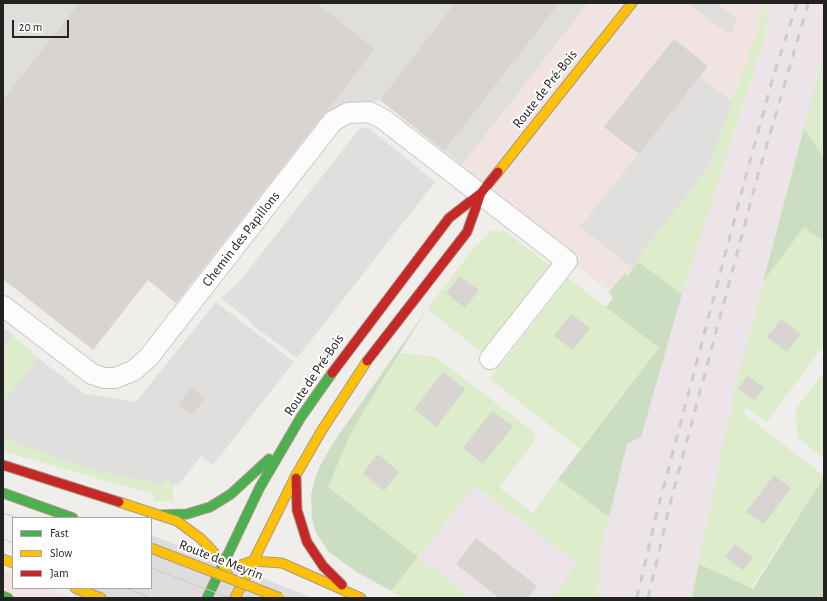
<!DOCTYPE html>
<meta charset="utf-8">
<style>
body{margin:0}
#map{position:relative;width:827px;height:601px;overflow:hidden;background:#f0eeeb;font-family:"Alegreya Sans",sans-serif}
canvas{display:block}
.frame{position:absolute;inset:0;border:4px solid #222;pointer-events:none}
.legend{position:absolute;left:12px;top:517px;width:140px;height:72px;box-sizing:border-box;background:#fff;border:1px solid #a7a7a7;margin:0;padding:5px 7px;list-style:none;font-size:12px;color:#222}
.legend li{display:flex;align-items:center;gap:8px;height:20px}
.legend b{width:20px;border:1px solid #a7a7a7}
.scale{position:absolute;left:12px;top:20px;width:57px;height:18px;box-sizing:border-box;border:2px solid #222;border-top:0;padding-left:5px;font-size:12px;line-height:14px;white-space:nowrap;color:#222;-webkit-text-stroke:3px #fff;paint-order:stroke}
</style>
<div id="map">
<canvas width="827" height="601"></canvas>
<div class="frame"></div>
<ul class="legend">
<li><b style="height:5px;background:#4caf50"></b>Fast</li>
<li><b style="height:5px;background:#ffc107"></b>Slow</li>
<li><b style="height:5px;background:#c62828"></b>Jam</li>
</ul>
<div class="scale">20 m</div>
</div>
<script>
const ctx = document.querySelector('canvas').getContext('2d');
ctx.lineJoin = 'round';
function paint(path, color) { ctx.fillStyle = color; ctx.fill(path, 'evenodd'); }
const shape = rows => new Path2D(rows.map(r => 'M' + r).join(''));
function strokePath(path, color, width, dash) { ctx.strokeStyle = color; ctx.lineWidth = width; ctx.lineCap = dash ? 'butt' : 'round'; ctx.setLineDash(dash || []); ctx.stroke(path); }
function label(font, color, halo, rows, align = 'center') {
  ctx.font = font + ' "Alegreya Sans",sans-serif'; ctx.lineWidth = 4; ctx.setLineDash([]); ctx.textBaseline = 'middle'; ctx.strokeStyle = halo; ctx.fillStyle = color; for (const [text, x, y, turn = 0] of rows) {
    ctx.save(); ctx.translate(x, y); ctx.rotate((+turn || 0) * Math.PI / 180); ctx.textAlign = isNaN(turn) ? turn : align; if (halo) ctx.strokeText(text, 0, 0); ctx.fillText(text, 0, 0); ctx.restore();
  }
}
paint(shape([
 [588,3,772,3,765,7,708,168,636,260,638,262,634,269,628,276,624,274,609,292,462,165],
 [807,3,824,3,824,15,808,4],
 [3,570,13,575,13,588,46,588,73,598,3,598]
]), '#f1e3e1');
paint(shape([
 [772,3,807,3,824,15,824,52,735,388,691,598,597,598,600,577,598,561,627,444,641,437,682,294,766,34,768,5],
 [473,486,578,563,551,598,471,598,418,557]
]), '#ede4e9');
paint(shape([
 [3,3,588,3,462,165,380,100,3,190]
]), '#e0deda');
paint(shape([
 [763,3,772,3,768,5,766,34,682,294,635,260,708,168,765,7],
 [824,52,824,158,804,128],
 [804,227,824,242,824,345,766,423,747,407,743,413,824,476,745,598,691,598,735,388,763,282],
 [502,229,550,266,551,272,486,356,427,309,476,245,478,246,489,232,495,230,500,232],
 [568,278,659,348,580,449,490,379],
 [13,335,38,358,3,403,3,347],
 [400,353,436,357,534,432,535,441,499,487,533,513,558,479,609,517,598,561,600,577,597,598,551,598,578,563,474,486,418,557,471,598,404,598,391,591,418,557,328,487,350,435,368,404],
 [824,372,824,458,798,438,795,410],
 [3,436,14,442,111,474,161,484,166,480,173,485,173,501,154,501,155,495,10,453,3,449]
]), '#ddeccb');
paint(shape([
 [804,128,824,158,824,242,804,227,763,282],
 [638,262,682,294,641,437,627,444,609,517,558,479,659,348,606,307,613,299,609,292,625,273,628,276],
 [427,309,368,404,350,435,328,487,418,557,391,591,355,571,329,552,316,533,312,519,311,495,314,482,319,468,333,443],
 [824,476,824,598,692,598,699,564,753,589]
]), '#cbdec1');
paint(shape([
 [687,3,717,3,737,19,730,35],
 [700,77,732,102,708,168,636,259,638,262,634,269,580,227],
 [361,127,370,129,374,132,435,182,297,358,251,324,251,322,221,298,238,283],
 [216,302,294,362,213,465,201,456,180,483,173,485,167,480,161,484,111,474,78,465,14,442,3,436,3,403,38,358,85,394,136,402],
 [3,328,13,335,3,347]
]), '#e0dfde');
paint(shape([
 [151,535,308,596,307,598,73,598,76,588,151,588]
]), '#dedddd');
paint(shape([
 [79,3,316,3,375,49,176,303,148,280,93,350,3,279,3,100],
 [455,3,559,3,444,151,380,100],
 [674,39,708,66,639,154,604,127],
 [460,276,479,290,465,308,446,293],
 [571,314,590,328,573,350,554,336],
 [781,319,801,334,787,352,767,337],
 [443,372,465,389,436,427,414,409],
 [748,376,764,388,754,400,738,388],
 [191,387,205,398,192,415,178,405],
 [492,411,513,426,483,464,463,448],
 [378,454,399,472,384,491,363,473],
 [774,475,791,488,764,524,746,512],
 [476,538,537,586,527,598,499,598,456,564],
 [735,544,753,557,743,570,725,557]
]), '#d7d4d2');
const street = shape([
 [3,306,92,374,104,378,115,378,133,371,148,358,333,121,348,113,369,112,383,119,567,261,490,359]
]);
const fast = shape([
 [3,493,73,518],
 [161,515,187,514,210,507,231,494,269,459],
 [3,596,8,598],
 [207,598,260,487,301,417,332,373]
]);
const slow = shape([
 [498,172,632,3],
 [119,502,177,521,200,538,210,548,223,563,228,575],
 [3,559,13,563],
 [241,565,252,561,282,563,361,598],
 [75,588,101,598],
 [235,598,296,475,322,430,367,361]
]);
const jam = shape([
 [367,361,467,232,481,193],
 [332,373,449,218,481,193,498,172],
 [3,465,119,502],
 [296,478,297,510,307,542,323,566,342,585]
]);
strokePath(street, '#c9c8c7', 22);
strokePath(fast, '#a79c86', 11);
strokePath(slow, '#a79c86', 11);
strokePath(jam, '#a79c86', 11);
strokePath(street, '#fdfcfc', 20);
strokePath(fast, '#4caf50', 9);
strokePath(slow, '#ffc107', 9);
strokePath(jam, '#c62828', 9);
strokePath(shape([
 [3,513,18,518],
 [3,539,13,543],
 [151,568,230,598],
 [126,588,151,598]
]), '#ccc', 1);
strokePath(shape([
 [637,598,657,512,747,172,774,74,797,3],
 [648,598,671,500,758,175,808,4]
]), '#ccc', 3, [8, 8]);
const slowBridge = shape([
 [151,548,280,598]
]);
strokePath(slowBridge, '#a79c86', 11, []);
strokePath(slowBridge, '#ffc107', 9);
label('14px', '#222', '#fff', [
 ["Route de Pré-Bois",545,89,-52],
 ["Chemin des Papillons",241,239,-52],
 ["Route de Pré-Bois",314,375,-56],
 ["Route de Meyrin",221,560,21]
]);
</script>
